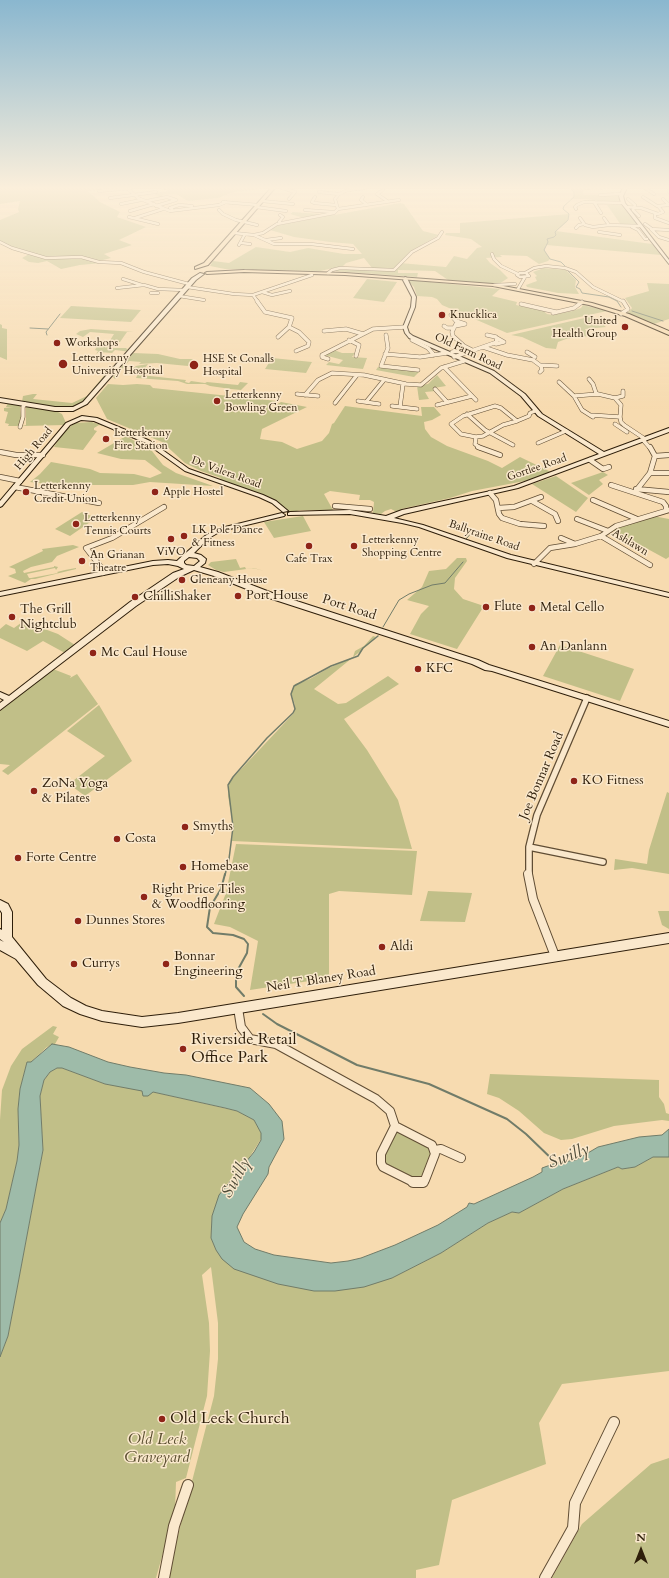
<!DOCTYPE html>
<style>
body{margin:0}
#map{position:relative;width:669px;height:1578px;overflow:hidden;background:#f7dbb0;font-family:Cardo,serif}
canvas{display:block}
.north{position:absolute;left:621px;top:1530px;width:40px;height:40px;-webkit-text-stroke:3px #fae8cc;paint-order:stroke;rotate:0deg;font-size:11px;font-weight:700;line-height:16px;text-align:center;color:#2e1e0a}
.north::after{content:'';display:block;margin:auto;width:14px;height:18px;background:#2e1e0a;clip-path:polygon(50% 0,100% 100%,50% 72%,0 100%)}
</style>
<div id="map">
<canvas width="669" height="1578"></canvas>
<div class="north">N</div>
</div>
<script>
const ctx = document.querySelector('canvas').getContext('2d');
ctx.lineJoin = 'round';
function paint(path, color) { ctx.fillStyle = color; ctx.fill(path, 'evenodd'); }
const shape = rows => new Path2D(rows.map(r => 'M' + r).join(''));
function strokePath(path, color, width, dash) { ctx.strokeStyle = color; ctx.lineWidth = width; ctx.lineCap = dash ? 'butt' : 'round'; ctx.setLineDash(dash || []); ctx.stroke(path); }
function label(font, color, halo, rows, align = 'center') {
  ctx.font = font + ' Cardo,serif'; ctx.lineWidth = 3; ctx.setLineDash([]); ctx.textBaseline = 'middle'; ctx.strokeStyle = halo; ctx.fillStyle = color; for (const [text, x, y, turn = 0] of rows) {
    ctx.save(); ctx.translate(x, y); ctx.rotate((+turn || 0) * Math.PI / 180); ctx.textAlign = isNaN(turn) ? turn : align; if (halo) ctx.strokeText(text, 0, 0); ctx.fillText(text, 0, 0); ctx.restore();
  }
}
paint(shape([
 [0,188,110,188,88,191,100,202,120,212,117,217,146,227,119,240,132,245,104,254,111,258,99,261,102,263,80,265,61,269,47,261,38,263,29,262,22,258,31,253,9,247,0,241,0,220,19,212,18,209,20,201,0,204],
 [158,188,268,188,234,192,218,198,188,201,176,194,164,194,162,197,159,197,153,193,169,191],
 [570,188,624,188,583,190,584,195,618,195,619,201,605,202,586,199,570,199,574,197,573,192],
 [400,203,404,204,423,231,439,235,411,251,400,263,446,267,454,256,467,259,477,248,482,247,471,239,445,235,446,233,460,233,460,223,569,214,567,222,556,231,652,244,661,255,546,245,544,250,550,259,548,261,539,264,527,256,500,255,502,257,486,258,490,263,500,270,508,278,499,284,448,280,435,271,398,270,398,273,418,273,417,277,334,271,342,268,370,269,372,268,364,258,346,263,343,266,320,271,225,269,210,266,213,261,229,263,256,247,290,252,308,248,344,254,362,254,353,244,330,242,294,237,270,230,278,225,308,219,290,214,293,212,334,215],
 [607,205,621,205,637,224,621,225],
 [544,268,566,270,576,280,575,287,579,294,558,293,527,287,526,285,537,281,535,277,537,276,533,272],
 [367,279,397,282,384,302,353,298],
 [410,280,500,289,492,296,517,302,516,305,544,311,547,314,553,315,572,311,581,308,583,305,607,311,507,333,442,305,437,299,432,297,417,296,414,287,408,281],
 [647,283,669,284,669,319,654,324,627,314,632,308,625,298,649,291],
 [71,306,141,310,131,322,60,318],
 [593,316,606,327,585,329,589,336,566,339,558,342,556,349,546,348,522,337,511,335],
 [0,324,2,325,2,328,7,329,7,360,0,357],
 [91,329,134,332,127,332,120,342,113,341,107,348,126,348,128,350,129,348,134,349,131,352,115,350,112,353,99,352,96,354,98,351,95,350,97,346,107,345,114,334,90,332,83,337,76,334,80,331],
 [334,350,342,353,355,353,352,357,367,358,363,369,326,365,329,362,339,364,343,360,324,355],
 [133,353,158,354,180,359,193,359,188,366,157,363,139,364,141,362,129,361,117,375,119,376,115,379,113,377],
 [272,358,312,362,306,373,265,369],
 [148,364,145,368,152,369,149,372,142,373,141,375,186,380,185,382,189,383,191,381,205,383,207,382,238,385,240,382,248,383,241,390,231,389,210,386,205,384,187,384,178,381,136,378,138,374,127,373,136,366],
 [378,367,414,371,420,371,414,377,376,370],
 [107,372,109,373,85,400,78,405,86,400,77,406,61,408,22,402,23,396,33,394,37,394,33,399,72,403,87,396],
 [437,375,446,386,434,388,436,391,425,392,429,399,419,400,417,386,428,384],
 [108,384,123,385,137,384,150,385,153,388,277,401,266,411,281,402,307,407,262,429,260,439,282,442,297,449,322,441,329,433,332,424,334,423,345,406,422,416,421,407,434,407,441,415,432,420,424,422,425,429,431,437,447,446,488,461,510,472,502,468,520,457,551,472,530,480,472,491,450,498,401,509,403,511,397,512,391,509,385,511,381,514,373,513,374,502,370,500,359,500,360,495,330,491,324,494,333,510,300,510,290,513,274,502,217,481,221,478,201,471,185,463,162,442,107,419,96,398],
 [8,403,21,406,20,407,21,417,19,426,8,426,9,424,5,423,8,412,4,411,4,408,13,407,6,407],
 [26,406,56,411,62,414,66,423,65,425,22,426,26,425],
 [92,422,108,427,99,425,94,428,94,430,97,431,83,450,54,447,67,427,70,427,74,423],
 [126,436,152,451,163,465,176,473,213,486,150,482,133,485,55,485,30,482,40,474,51,462,90,469,100,473,134,474,150,478,162,473,145,460,121,459,97,453],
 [603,472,608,475,599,480,603,484,589,495,571,483],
 [556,476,588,498,576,512,532,484],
 [82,512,96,518,70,536,55,529],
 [303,516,311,531,274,538,264,522],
 [653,516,669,519,669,557,666,559,613,530],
 [73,545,79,547,57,556,52,562,31,567,23,571,24,573,54,567,54,566,58,567,56,570,55,568,27,574,29,578,31,578,58,573,57,572,65,570,76,568,76,569,35,579,31,579,25,583,8,576,16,573,15,569,22,567,15,569,9,567,43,551,42,549],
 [457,558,466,558,467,561,455,578,454,589,463,599,484,606,457,649,410,634,421,614,429,606,407,600,422,587,429,571,446,569],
 [236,559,240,568,245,567,246,569,253,568,264,571,254,568,224,572,216,570,208,565,211,562],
 [25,620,31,624,58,634,75,645,65,653,43,641,27,651,0,638,0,629,6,624,14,628],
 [373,636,376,637,368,645,314,689,338,704,346,703,388,676,399,684,344,719,367,750,398,800,412,849,232,841,233,824,228,796,229,782,294,713,295,705,291,692,295,684,310,679,327,669,353,657,355,651,364,646],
 [560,645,634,669,620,701,543,676],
 [53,669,71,676,70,678,77,674,98,704,8,775,2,771,10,765,0,764,0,711],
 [99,705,132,761,85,796,69,784,105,756,67,731],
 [667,792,669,793,669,874,632,868,614,870,615,859,647,864,649,850],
 [236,844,417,851,412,895,339,891,329,894,329,978,250,990,258,941,230,927,214,924,226,893],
 [428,891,472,893,465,922,420,921],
 [658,911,669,911,669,929,662,925],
 [53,1026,57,1027,53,1034,59,1037,55,1044,47,1047,31,1062,27,1062,20,1089,18,1109,19,1145,17,1161,6,1209,0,1223,0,1120,2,1090,11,1066,22,1049],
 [57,1068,62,1068,105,1084,153,1092,237,1111,254,1120,261,1133,261,1139,247,1161,225,1186,212,1216,211,1238,216,1250,392,1278,441,1253,488,1223,512,1212,519,1213,563,1189,618,1167,622,1169,635,1167,653,1157,669,1157,669,1371,562,1384,539,1423,546,1464,452,1500,439,1565,416,1570,416,1578,167,1578,214,1396,218,1359,218,1323,211,1267,202,1275,209,1323,210,1351,207,1396,186,1478,176,1482,175,1510,156,1578,0,1578,0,1357,8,1336,17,1289,43,1150,40,1096,44,1080,50,1072],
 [490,1074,659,1080,659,1097,664,1104,666,1113,669,1114,669,1121,662,1120,614,1126,572,1139,561,1140,544,1133,519,1111,499,1098,487,1094],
 [397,1132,402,1132,427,1144,431,1152,422,1175,418,1178,415,1178,385,1163,384,1161,384,1155,394,1134],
 [669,1458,669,1578,552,1578,582,1524,651,1464]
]), '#c1bf88');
const water = shape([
 [52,1044,69,1047,108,1062,130,1067,164,1073,186,1075,250,1088,269,1104,282,1121,284,1139,269,1167,268,1174,243,1214,237,1227,244,1242,255,1249,274,1255,331,1263,348,1261,361,1258,395,1245,438,1225,467,1207,469,1203,474,1204,533,1177,542,1172,542,1168,556,1163,576,1160,598,1147,639,1137,662,1135,669,1129,669,1157,653,1157,635,1167,622,1169,618,1167,563,1189,519,1213,512,1212,488,1223,441,1253,392,1278,364,1287,335,1291,314,1291,278,1284,234,1269,222,1259,216,1250,211,1238,212,1216,219,1195,254,1152,261,1140,261,1133,254,1120,237,1111,225,1108,153,1092,148,1096,143,1096,142,1091,105,1084,62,1068,57,1068,50,1072,44,1080,40,1096,43,1150,17,1289,8,1336,0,1357,0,1223,6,1209,17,1161,19,1145,18,1109,20,1089,27,1062,31,1062,52,1044]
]);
paint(water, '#9ebba9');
strokePath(water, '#717c69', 1);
strokePath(shape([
 [565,266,561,262,550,259,544,250,548,242,547,239,554,237,556,235,555,232,568,220,569,214,563,209,564,206,574,197,574,192,570,188],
 [567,270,579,282,576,287,580,289,582,293,609,297,617,301,621,307],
 [632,311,663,321],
 [30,328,48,329],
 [47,335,46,332,60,314],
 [466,539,474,530],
 [383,627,399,600,409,594,432,585,445,583,463,562]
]), '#717c69', 1);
strokePath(shape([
 [225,875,229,859,233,827,228,785,233,777,267,738,293,713,295,709,291,694,294,686,331,666,358,656,363,648,378,636]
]), '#717c69', 1.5);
strokePath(shape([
 [225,874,221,889,210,907,207,927,213,933,233,935,244,939,248,944,247,953,236,973,236,987,244,996],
 [263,1014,277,1024,357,1065,429,1084,507,1119,526,1134,556,1163]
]), '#717c69', 2);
const streetFar5 = shape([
 [282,188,295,192,289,199],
 [645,188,654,194],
 [669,188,669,192],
 [128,189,138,198,170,211,219,205,226,202],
 [349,190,365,188],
 [383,190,377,194,387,201],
 [99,191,131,188],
 [319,192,339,194],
 [600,195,621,194],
 [315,197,312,202,314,203,336,205],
 [363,197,361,200,366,204],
 [643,197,657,206,669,205],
 [110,198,156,192],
 [628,199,635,205,633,210,639,216],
 [663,199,669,205],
 [147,201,167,197,176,200,156,206],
 [262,201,293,204],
 [223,202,258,205],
 [594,202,601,213],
 [121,204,141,200],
 [256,207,286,211],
 [626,207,641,208,658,214,663,212,658,206],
 [172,209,170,208,179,205,192,206],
 [338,209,399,200],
 [576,209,575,207,577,205,584,202,623,203],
 [219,210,223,214,236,220,257,225],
 [305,210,333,212],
 [130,211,154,204],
 [655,214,655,218,669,223],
 [280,215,283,217,279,222,281,223],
 [129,217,158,224],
 [135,218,163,209],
 [580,218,585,225,593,227,609,225,640,226],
 [604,218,609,225],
 [645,224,652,229],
 [632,227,638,230,645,239,647,239],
 [576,228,579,225,584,224],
 [669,230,651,229,659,237,669,240],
 [599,232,620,235],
 [234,233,254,235,274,244,311,244,353,249],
 [254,235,263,233,277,224,334,213,338,209,335,199,339,194,352,188],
 [266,240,281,238],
 [0,242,12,248,46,258,81,257,99,262,121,263,144,272,189,284],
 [241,243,250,244],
 [239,245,245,234],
 [492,254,494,259,501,266,518,274],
 [328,273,332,270,340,268,394,270,412,252,438,238,442,232],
 [520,273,526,273,529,276,520,277,517,275,520,273],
 [525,273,534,268,546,266,565,268,576,272,593,287,624,302],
 [123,279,142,285],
 [494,285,515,284],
 [187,287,234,294,253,295,258,302],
 [117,288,144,285,158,289,184,290],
 [518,289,525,277],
 [262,292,272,295,290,291],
 [151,293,158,293],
 [253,295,312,275],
 [179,296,204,300]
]);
const streetFar4 = shape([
 [257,301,265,312,292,318,289,327],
 [521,304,556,312],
 [553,313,574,308,582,302],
 [621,314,628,309,623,301],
 [451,315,457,322,452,332,453,336,464,346,472,350],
 [444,326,447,328,454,328],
 [455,326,465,324,456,321],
 [324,331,346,329,363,334],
 [386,335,388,348,381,366,418,370],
 [278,337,289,327,299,332,309,342,308,346,296,351],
 [349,340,359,345,356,356],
 [412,340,428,348,434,355],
 [496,344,504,342,497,338],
 [483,347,507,355,533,360,541,366,542,370,540,372],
 [452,352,458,351,462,353],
 [527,352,535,357],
 [385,354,420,357,447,353],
 [454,357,497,342,496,337,487,335],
 [328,359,322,357,322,355,373,329,405,327],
 [540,365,557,366],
 [444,367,476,400],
 [589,379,593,384,596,393],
 [559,382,574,396,582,410,593,417],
 [435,389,447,402],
 [297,394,318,396],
 [305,395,318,380,332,373,364,375,406,384,421,385,441,368,464,361],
 [574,396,598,394,615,398,621,405,620,417,590,415],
 [615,398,623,396,623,391],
 [358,401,379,404],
 [366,402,384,380],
 [335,403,357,375],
 [437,405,472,396],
 [392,406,417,409],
 [495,406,501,408,517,421,503,425,483,436,476,437,461,434,451,424,463,416,495,406],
 [400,407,403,384],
 [467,414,485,430,513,445],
 [620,417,621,422,624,425,645,439],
 [517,421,529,416,530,413,535,411],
 [615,424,627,432],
 [20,427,23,417,23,407,25,404],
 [476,437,475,444,480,448],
 [643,440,650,448],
 [538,443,566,431]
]);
const streetFar3 = shape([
 [478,447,500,455],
 [0,452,16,455,43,455],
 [655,456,669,455],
 [590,460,603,469,609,467],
 [650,473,669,473],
 [0,477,20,481],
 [611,485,663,502,666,506,666,510],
 [15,487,99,503],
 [636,489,669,492],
 [635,492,650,473,655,456,650,447],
 [490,493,496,500,499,514,502,518,520,524,544,526],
 [593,500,637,519],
 [532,501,555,514,558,521],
 [335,506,370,509],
 [498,508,514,507,541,497],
 [577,519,608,531],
 [601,536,650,565],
 [561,538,575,544],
 [534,564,550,548,575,544,601,536,616,526,669,510],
 [103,573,100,566,86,548,112,538,164,507]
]);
const streetFar2 = shape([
 [529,847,603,862],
 [529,875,529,847,537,815,587,698]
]);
const streetFar1 = shape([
 [528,874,533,899,555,956],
 [238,1008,241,1027,250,1039,276,1044,376,1099,390,1111,395,1126],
 [395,1126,432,1145,435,1154,425,1180,422,1183,413,1182,383,1167,381,1163,381,1154,395,1126],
 [435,1150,441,1149,461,1158]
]);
const street = shape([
 [413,1182,423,1182],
 [164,1578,174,1526,188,1485],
 [545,1578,573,1528,575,1503,614,1422]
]);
const secondary = shape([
 [623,188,627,188,623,196,625,203,669,260,669,264,621,203,619,196,623,188],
 [200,273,204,274,196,280,87,404,73,411,55,411,0,402,0,398,55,407,73,407,83,402,192,278,200,273],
 [405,277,407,278,416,297,415,307,407,327,409,333,413,336,494,371,525,394,542,414,604,452,669,428,669,432,518,488,404,514,394,518,423,525,511,555,669,593,669,597,507,558,419,527,402,523,350,514,288,515,288,513,290,512,350,510,386,516,402,510,514,486,599,454,538,416,521,396,490,373,409,338,405,333,403,327,411,307,412,297,403,280,405,277],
 [82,416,97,418,133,433,150,441,189,469,263,495,276,501,288,511,283,512,272,503,259,497,185,471,146,443,94,421,81,420,70,425,2,506,0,507,0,501,66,423,82,416],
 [282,513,285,515,284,516,234,528,221,531,209,538,194,553,201,555,206,559,205,563,200,567,218,572,275,594,478,660,489,665,669,721,669,727,492,671,485,670,472,664,269,598,214,576,194,570,179,577,136,606,0,710,0,703,4,700,0,698,0,692,9,696,130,602,173,573,184,569,178,566,168,564,153,565,0,596,0,592,153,561,168,560,177,561,179,559,205,536,217,529,282,513],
 [189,557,197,558,200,561,194,566,186,565,184,563,184,561,189,557],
 [0,900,8,904,12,912,12,937,46,979,71,998,86,1006,102,1011,142,1017,178,1013,669,933,669,943,178,1023,142,1027,102,1021,80,1014,63,1006,38,985,16,959,0,950,0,940,4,942,0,939,0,929,2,930,2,913,0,910,0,900]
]);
const primary = shape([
 [271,188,275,188,208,265,195,269,195,267,204,263,271,188],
 [244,270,345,273,493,284,592,303,629,314,669,331,669,335,625,316,589,305,493,286,345,275,244,272,207,274,205,273,207,272,244,270]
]);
strokePath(streetFar5, '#604d34', 3.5);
strokePath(streetFar4, '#604d34', 4.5);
strokePath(streetFar3, '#604d34', 6);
strokePath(streetFar2, '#604d34', 8);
strokePath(streetFar1, '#604d34', 10);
strokePath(street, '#604d34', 12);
strokePath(secondary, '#2e1e0a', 2);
strokePath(primary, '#2e1e0a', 2);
strokePath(streetFar5, '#fae8cc', 2.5);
strokePath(streetFar4, '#fae8cc', 3.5);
strokePath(streetFar3, '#fae8cc', 4.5);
strokePath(streetFar2, '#fae8cc', 5.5);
strokePath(streetFar1, '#fae8cc', 8);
strokePath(street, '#fae8cc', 10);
paint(secondary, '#fae8cc');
paint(primary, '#f7dbb0');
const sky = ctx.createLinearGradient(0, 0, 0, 409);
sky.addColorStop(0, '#8ab7cf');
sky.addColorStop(0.46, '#fbefdb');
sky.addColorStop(1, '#fbefdb00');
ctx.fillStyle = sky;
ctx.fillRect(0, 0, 669, 409);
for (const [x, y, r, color] of [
 [442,315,4,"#8f2418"],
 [625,327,4,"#8f2418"],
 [57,343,4,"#8f2418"],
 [63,364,5,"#8f2418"],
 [194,365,5,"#8f2418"],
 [217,401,4,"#8f2418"],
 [106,439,4,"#8f2418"],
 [26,492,4,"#8f2418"],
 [155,492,4,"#8f2418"],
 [76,524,4,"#8f2418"],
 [184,536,4,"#8f2418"],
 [171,539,4,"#8f2418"],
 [309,546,4,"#8f2418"],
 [354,546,4,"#8f2418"],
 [82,561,4,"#8f2418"],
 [182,580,4,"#8f2418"],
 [238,596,4,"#8f2418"],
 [135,597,4,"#8f2418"],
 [486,607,4,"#8f2418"],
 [532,608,4,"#8f2418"],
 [12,617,4,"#8f2418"],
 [532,647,4,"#8f2418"],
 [93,653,4,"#8f2418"],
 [418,669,4,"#8f2418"],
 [574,781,4,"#8f2418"],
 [34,791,4,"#8f2418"],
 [185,827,4,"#8f2418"],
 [117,839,4,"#8f2418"],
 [18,858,4,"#8f2418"],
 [183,867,4,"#8f2418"],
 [144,897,4,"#8f2418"],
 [78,921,4,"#8f2418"],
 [382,947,4,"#8f2418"],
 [74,964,4,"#8f2418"],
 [166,964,4,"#8f2418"],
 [183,1049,4,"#8f2418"],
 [162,1419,4,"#8f2418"]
]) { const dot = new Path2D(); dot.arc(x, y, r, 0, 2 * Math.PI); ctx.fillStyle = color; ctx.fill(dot); strokePath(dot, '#fae8cc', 1.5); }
label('11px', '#2e1e0a', '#fae8cc', [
 ["Knucklica",450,315],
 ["United",617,321,"right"],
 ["Health Group",617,334,"right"],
 ["Workshops",65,343],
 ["Letterkenny",72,358],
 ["University Hospital",72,371],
 ["HSE St Conalls",203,359],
 ["Hospital",203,372],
 ["Letterkenny",225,395],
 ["Bowling Green",225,408],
 ["Letterkenny",114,433],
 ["Fire Station",114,446],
 ["Letterkenny",34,486],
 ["Credit Union",34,499],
 ["Apple Hostel",163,492],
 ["Letterkenny",84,518],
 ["Tennis Courts",84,531],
 ["LK Pole Dance",192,530],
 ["& Fitness",192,543],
 ["Letterkenny",362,540],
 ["Shopping Centre",362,553],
 ["ViVO",171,552,"center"],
 ["An Grianan",90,555],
 ["Theatre",90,568],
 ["Cafe Trax",309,559,"center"],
 ["Gleneany House",190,580]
], 'left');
label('11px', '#2e1e0a', '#fae8cc', [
 ["Old Farm Road",468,352,25],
 ["High Road",34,449,-50],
 ["Gortlee Road",537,468,-19],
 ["De Valera Road",226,473,20],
 ["Ballyraine Road",484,536,19],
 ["Ashlawn",630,543,31]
]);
label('13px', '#2e1e0a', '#fae8cc', [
 ["Port House",246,596],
 ["ChilliShaker",143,597],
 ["Flute",494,607],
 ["Metal Cello",540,608],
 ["The Grill",20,610],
 ["Nightclub",20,625],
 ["An Danlann",540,647],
 ["Mc Caul House",101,653],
 ["KFC",426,669],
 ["KO Fitness",582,781],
 ["ZoNa Yoga",42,784],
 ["& Pilates",42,799],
 ["Smyths",193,827],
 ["Costa",125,839],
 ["Forte Centre",26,858],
 ["Homebase",191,867],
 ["Right Price Tiles",152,890],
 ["& Woodflooring",152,905],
 ["Dunnes Stores",86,921],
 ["Aldi",390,947],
 ["Bonnar",174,957],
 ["Engineering",174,972],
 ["Currys",82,964]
], 'left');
label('13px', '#2e1e0a', '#fae8cc', [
 ["Port Road",349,608,18],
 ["Joe Bonnar Road",542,776,-67],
 ["Neil T Blaney Road",321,980,-9]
]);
label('16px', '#2e1e0a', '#fae8cc', [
 ["Riverside Retail",191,1040],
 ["Office Park",191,1058],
 ["Old Leck Church",170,1419]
], 'left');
label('italic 16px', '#5a4e30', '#fae8cc', [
 ["Old Leck",157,1440],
 ["Graveyard",157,1458]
]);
label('italic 17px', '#504d3a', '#fae8cc', [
 ["Swilly",569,1157,-21],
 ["Swilly",237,1178,-61]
]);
</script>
